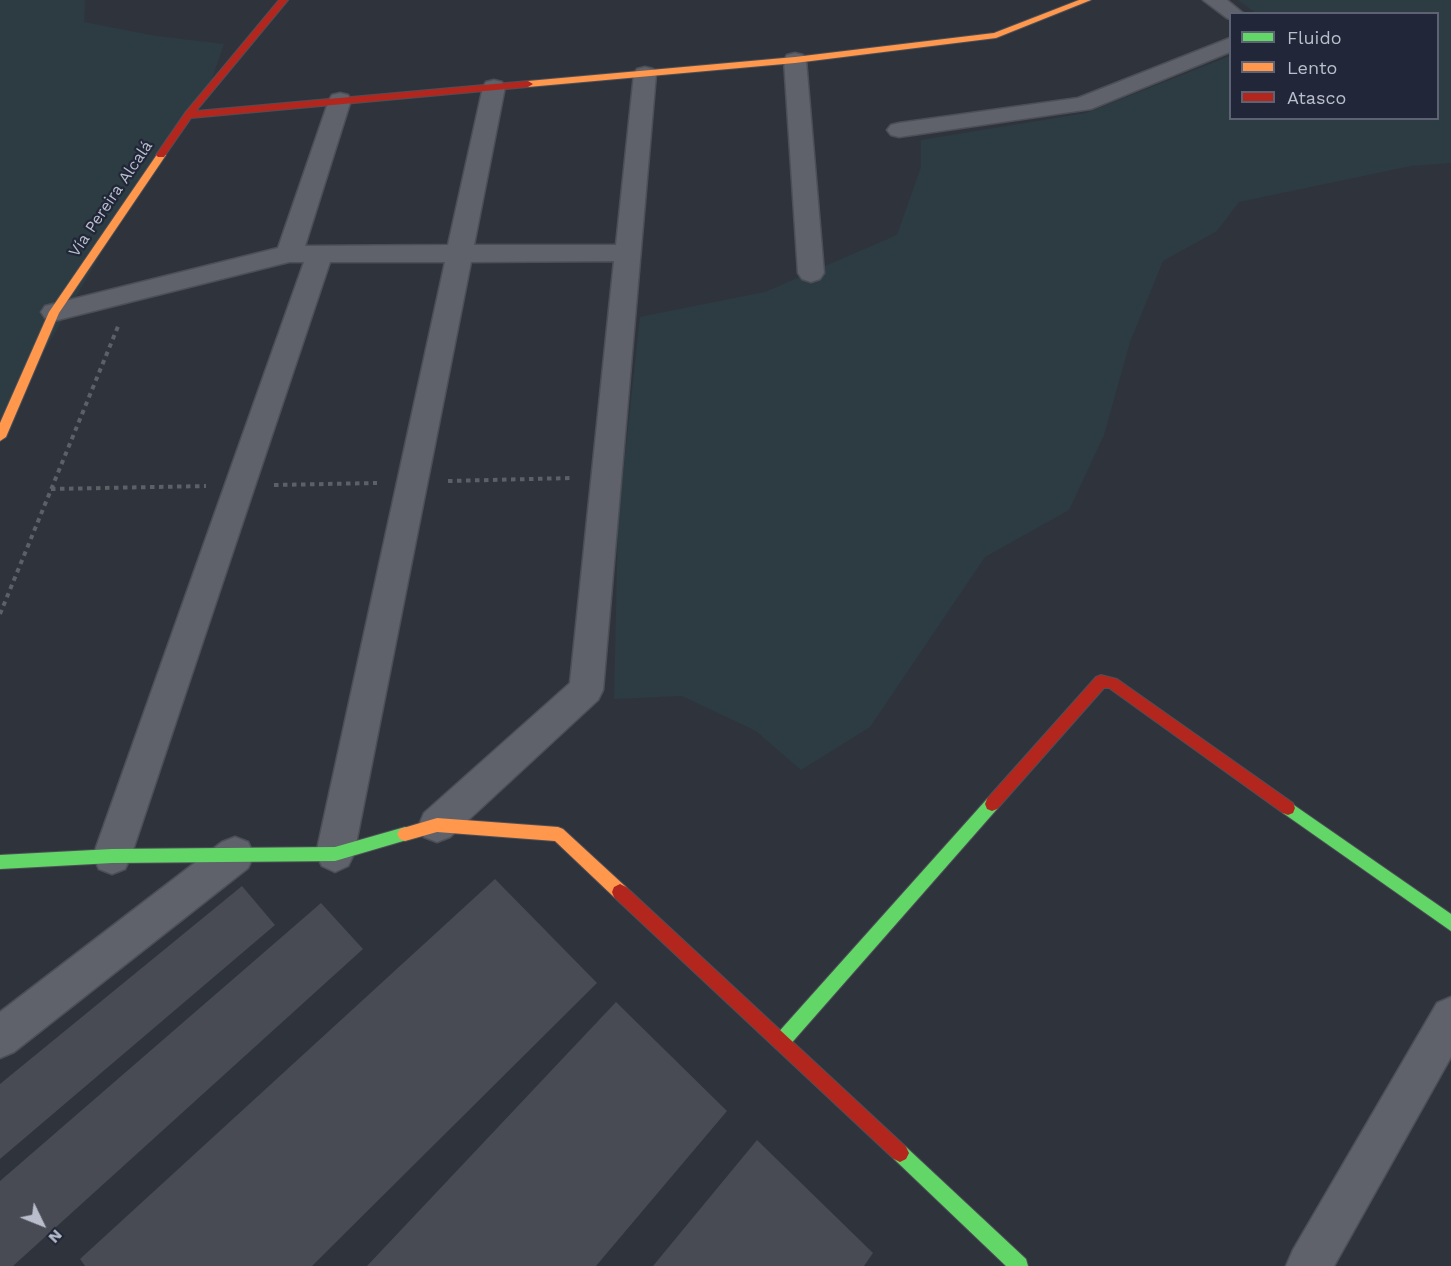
<!DOCTYPE html>
<meta charset="utf-8">
<style>
body{margin:0}
#map{position:relative;width:1451px;height:1266px;overflow:hidden;background:#2f333c;font-family:"Work Sans",sans-serif}
canvas{display:block}
.legend{position:absolute;left:1229px;top:12px;width:210px;height:108px;box-sizing:border-box;background:#212738;border:2px solid #5e6373;margin:0;padding:8px 10px;list-style:none;font-size:18px;color:#babecc}
.legend li{display:flex;align-items:center;gap:12px;height:30px}
.legend b{width:30px;border:2px solid #5e6373}
.north{position:absolute;left:12px;top:1194px;width:60px;height:60px;-webkit-text-stroke:4px #212738;paint-order:stroke;rotate:133deg;font-size:16px;font-weight:700;line-height:24px;text-align:center;color:#babecc}
.north::after{content:'';display:block;margin:auto;width:21px;height:27px;background:#babecc;clip-path:polygon(50% 0,100% 100%,50% 72%,0 100%)}
</style>
<div id="map">
<canvas width="1451" height="1266"></canvas>
<ul class="legend">
<li><b style="height:8px;background:#63d668"></b>Fluido</li>
<li><b style="height:8px;background:#ff974d"></b>Lento</li>
<li><b style="height:8px;background:#b3261e"></b>Atasco</li>
</ul>
<div class="north">N</div>
</div>
<script>
const ctx = document.querySelector('canvas').getContext('2d');
ctx.lineJoin = 'round';
function paint(path, color) { ctx.fillStyle = color; ctx.fill(path, 'evenodd'); }
const shape = rows => new Path2D(rows.map(r => 'M' + r).join(''));
function strokePath(path, color, width, dash) { ctx.strokeStyle = color; ctx.lineWidth = width; ctx.lineCap = dash ? 'butt' : 'round'; ctx.setLineDash(dash || []); ctx.stroke(path); }
function label(font, color, halo, rows, align = 'center') {
  ctx.font = font + ' "Work Sans",sans-serif'; ctx.lineWidth = 4.5; ctx.setLineDash([]); ctx.textBaseline = 'middle'; ctx.strokeStyle = halo; ctx.fillStyle = color; for (const [text, x, y, turn = 0] of rows) {
    ctx.save(); ctx.translate(x, y); ctx.rotate((+turn || 0) * Math.PI / 180); ctx.textAlign = isNaN(turn) ? turn : align; if (halo) ctx.strokeText(text, 0, 0); ctx.fillText(text, 0, 0); ctx.restore();
  }
}
paint(shape([
 [0,0,85,0,84,22,156,36,224,44,207,93,147,175,0,427],
 [1238,0,1451,0,1451,163,1411,166,1239,202,1217,231,1163,261,1130,342,1104,435,1069,510,985,557,870,727,801,770,756,731,682,696,614,699,618,520,640,317,765,292,897,235,921,167,921,140,1086,113,1230,56,1230,118,1438,118,1438,14,1256,13]
]), '#2c3c42');
paint(shape([
 [495,879,597,983,312,1266,85,1266,80,1259],
 [242,886,275,925,0,1159,0,1084],
 [321,903,363,949,13,1266,0,1266,0,1181],
 [616,1002,727,1111,596,1266,367,1266],
 [757,1140,873,1253,864,1266,653,1266]
]), '#484b53');
const street = shape([
 [1203,0,1227,0,1244,14,1230,14,1230,19,1227,18,1203,0],
 [1230,38,1230,52,1091,109,899,137,891,135,887,130,891,125,899,123,1078,98,1230,38],
 [795,53,803,55,806,60,824,273,820,279,811,282,802,279,798,273,784,60,787,55,795,53],
 [645,67,653,69,656,74,603,690,598,700,450,837,437,842,424,837,419,825,424,813,570,683,614,261,471,262,354,854,348,866,335,872,322,866,316,854,445,262,330,262,131,856,125,869,112,874,99,869,93,856,304,262,289,262,54,321,45,318,41,312,45,306,278,248,329,100,332,95,340,93,348,95,351,100,305,246,448,245,483,87,486,82,494,80,502,82,505,87,474,245,616,245,634,74,637,69,645,67],
 [235,837,248,842,254,855,248,868,14,1052,0,1058,0,1012,222,842,235,837],
 [1451,997,1451,1057,1334,1266,1286,1266,1293,1250,1437,1003,1451,997]
]);
const fast = shape([
 [992,797,997,799,999,804,997,809,788,1047,782,1049,776,1047,774,1041,776,1035,987,799,992,797],
 [1288,801,1451,914,1451,931,1283,813,1281,808,1283,803,1288,801],
 [405,827,410,829,413,834,410,839,335,861,112,863,0,869,0,855,112,849,335,847,405,827],
 [900,1144,906,1147,1026,1259,1028,1266,1006,1266,894,1159,891,1153,894,1147,900,1144]
]);
const slow = shape([
 [1079,0,1091,0,996,38,795,63,528,87,523,84,528,81,795,57,994,33,1079,0],
 [161,152,166,155,59,313,6,437,0,441,0,423,49,312,158,153,161,152],
 [437,818,558,827,563,829,626,887,628,892,626,897,620,900,614,897,555,841,437,832,405,841,400,839,397,834,400,829,437,818]
]);
const jam = shape([
 [279,0,288,0,196,111,528,81,533,84,528,87,191,118,164,157,158,157,156,155,185,113,279,0],
 [1101,675,1117,679,1293,803,1295,808,1293,813,1288,815,1283,813,1109,688,1104,688,997,809,992,811,987,809,985,804,987,799,1096,677,1101,675],
 [620,884,626,887,906,1147,909,1153,906,1159,900,1162,894,1159,614,897,612,892,614,887,620,884]
]);
strokePath(street, '#4d4f57', 3);
strokePath(fast, '#4d4f57', 2);
strokePath(slow, '#4d4f57', 2);
strokePath(jam, '#4d4f57', 2);
strokePath(shape([
 [448,481,572,478],
 [274,485,377,483],
 [51,489,206,486],
 [0,614,119,324]
]), '#5c6067', 4, [4.5, 4.5]);
paint(street, '#5f626a');
paint(fast, '#63d668');
paint(slow, '#ff974d');
paint(jam, '#b3261e');
label('16px', '#babecc', '#212738', [
 ["Vía Pereira Alcalá",111,199,-56]
]);
</script>
